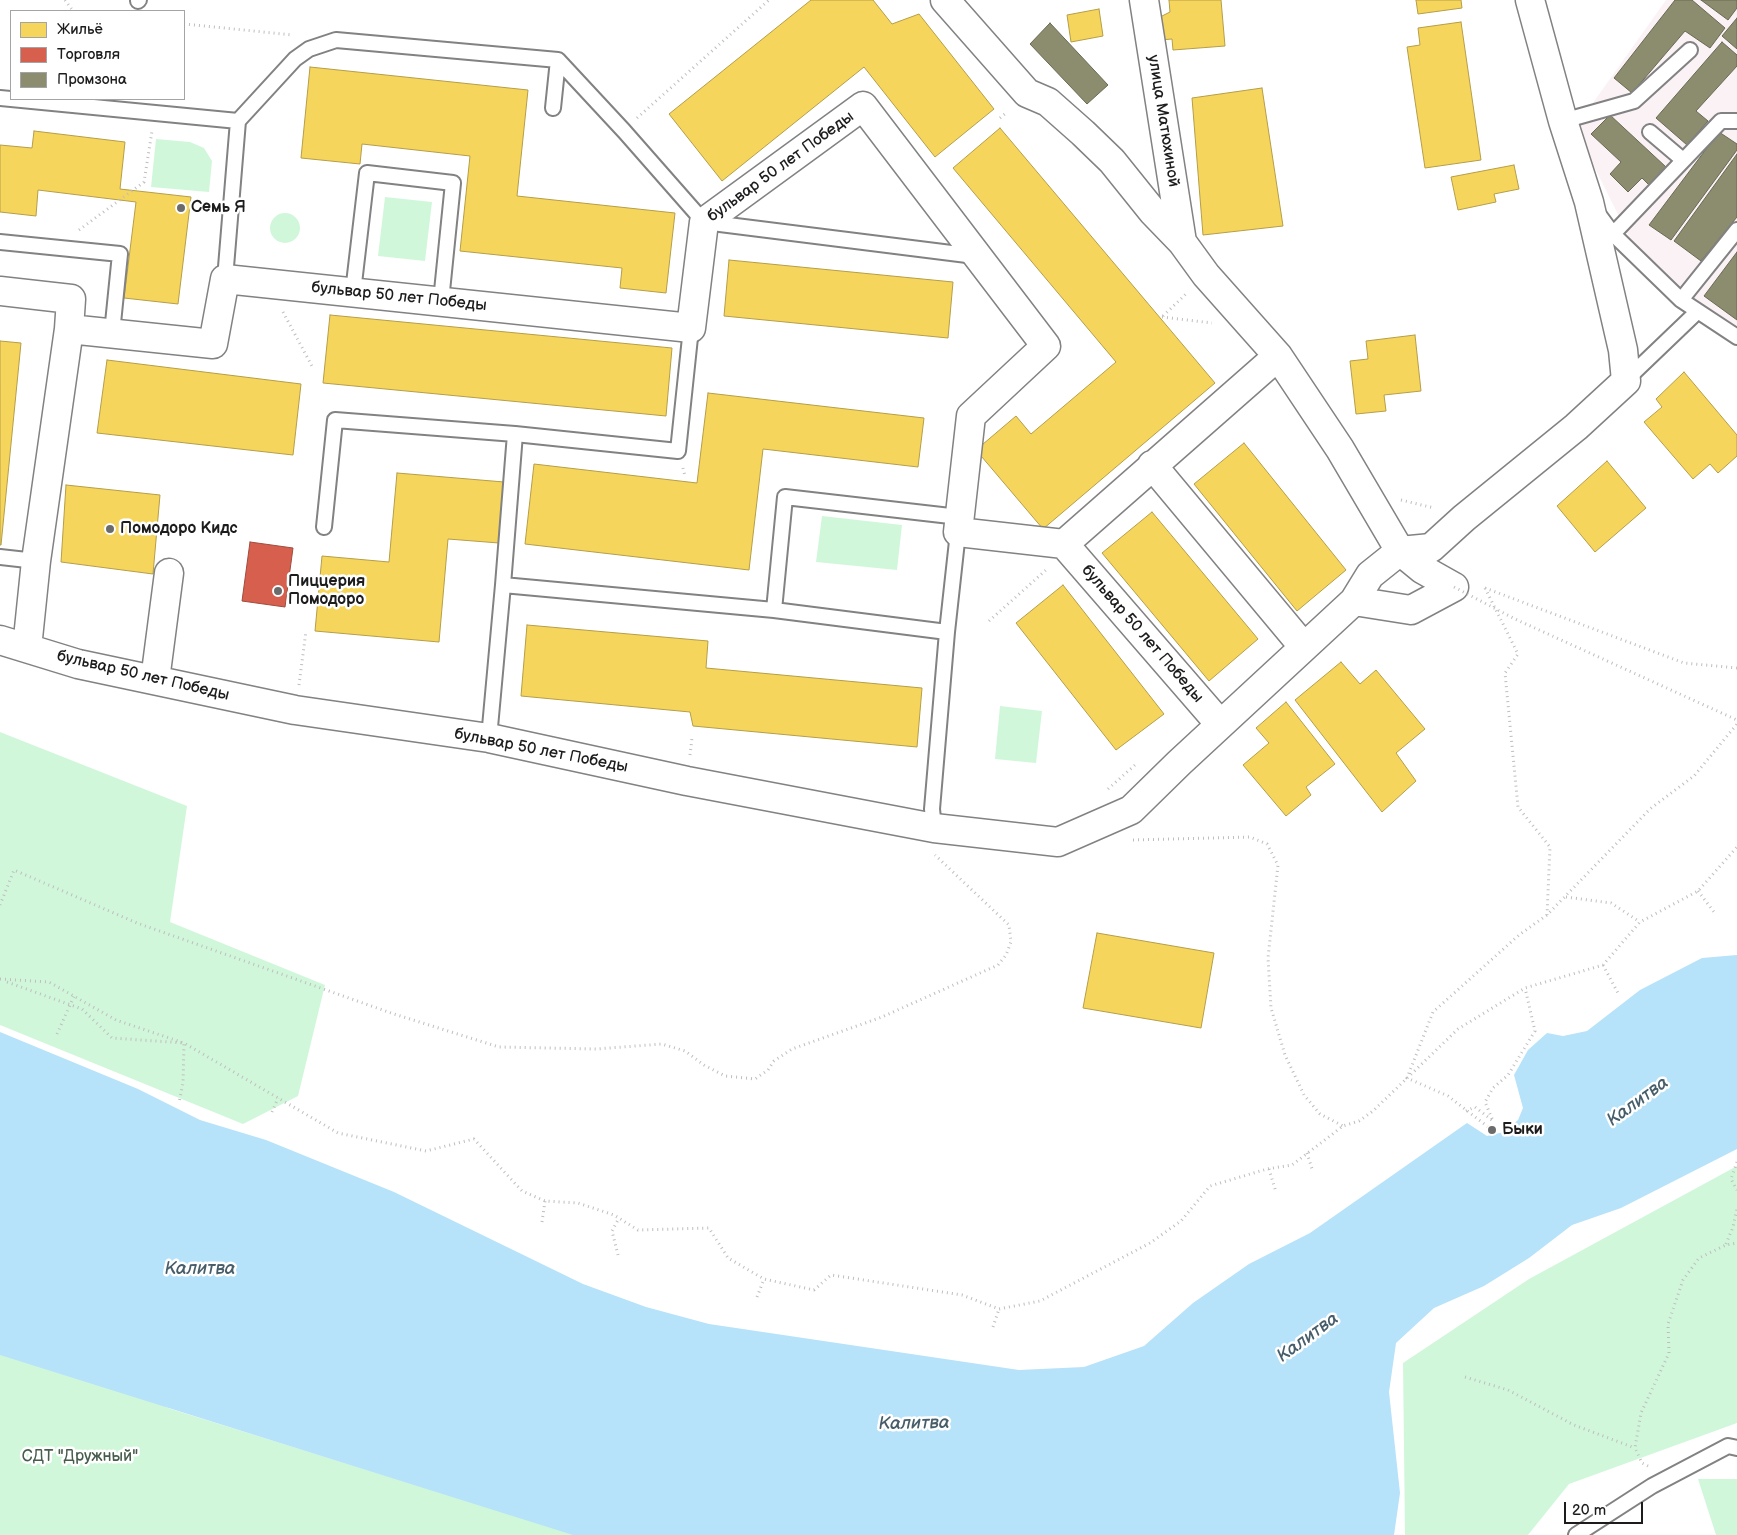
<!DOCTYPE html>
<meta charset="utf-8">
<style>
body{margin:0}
#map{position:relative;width:1737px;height:1535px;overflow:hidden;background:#fff;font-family:"Balsamiq Sans",sans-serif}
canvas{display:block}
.legend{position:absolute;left:10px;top:10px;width:175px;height:90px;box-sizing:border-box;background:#fff;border:1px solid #a4a4a4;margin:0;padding:6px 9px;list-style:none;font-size:15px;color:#1c1c1c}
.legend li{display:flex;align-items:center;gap:10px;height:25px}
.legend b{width:25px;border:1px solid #a4a4a4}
.scale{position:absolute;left:1564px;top:1502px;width:79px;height:22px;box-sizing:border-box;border:2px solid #1c1c1c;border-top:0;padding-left:6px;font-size:15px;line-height:18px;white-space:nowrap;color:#1c1c1c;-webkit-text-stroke:4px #fff;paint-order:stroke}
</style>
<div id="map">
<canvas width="1737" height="1535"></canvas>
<ul class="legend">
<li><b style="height:14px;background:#f6d55c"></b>Жильё</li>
<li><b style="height:14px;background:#d6604d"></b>Торговля</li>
<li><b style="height:14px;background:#8c8c6e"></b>Промзона</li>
</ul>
<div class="scale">20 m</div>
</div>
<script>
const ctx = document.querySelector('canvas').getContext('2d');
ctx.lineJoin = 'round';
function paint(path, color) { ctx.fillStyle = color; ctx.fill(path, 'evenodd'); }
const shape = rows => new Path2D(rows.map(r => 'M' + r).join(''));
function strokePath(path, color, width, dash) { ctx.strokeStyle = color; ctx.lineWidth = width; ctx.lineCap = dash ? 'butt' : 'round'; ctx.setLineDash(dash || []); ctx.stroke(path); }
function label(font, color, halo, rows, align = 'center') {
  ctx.font = font + ' "Balsamiq Sans",sans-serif'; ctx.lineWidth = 5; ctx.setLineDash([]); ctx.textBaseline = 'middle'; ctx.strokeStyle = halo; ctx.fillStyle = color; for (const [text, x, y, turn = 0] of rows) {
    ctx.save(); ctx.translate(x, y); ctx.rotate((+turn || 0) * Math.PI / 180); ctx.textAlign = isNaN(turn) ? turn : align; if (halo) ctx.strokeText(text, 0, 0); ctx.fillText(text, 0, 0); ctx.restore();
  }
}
paint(shape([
 [1666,0,1737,0,1737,346,1638,255,1575,128]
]), '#fbf2f5');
paint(shape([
 [156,139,190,142,204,148,212,161,209,192,151,187],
 [385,197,432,202,425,261,378,256],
 '270 228a15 15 0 1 1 30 0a15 15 0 1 1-30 0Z',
 [822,516,902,525,897,570,816,562],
 [1000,706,1042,711,1036,763,995,759],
 [0,732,187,806,170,922,325,985,298,1096,243,1124,0,1025],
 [1737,1166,1737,1423,1569,1484,1528,1535,1405,1535,1403,1363,1529,1279],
 [0,1340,171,1409,576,1535,0,1535],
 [1698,1479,1737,1479,1737,1535,1716,1535]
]), '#d1f7db');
paint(shape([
 [1737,955,1737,1149,1621,1208,1572,1225,1529,1258,1484,1286,1434,1308,1396,1343,1389,1392,1400,1493,1394,1535,573,1535,0,1355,0,1032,138,1089,200,1120,266,1140,394,1192,583,1284,646,1307,709,1324,1019,1370,1084,1367,1144,1346,1193,1303,1249,1264,1310,1233,1467,1123,1487,1136,1504,1132,1518,1120,1523,1108,1514,1075,1528,1050,1547,1033,1563,1036,1587,1031,1640,990,1702,958]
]), '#b6e2fa');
const homes = shape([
 [811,0,873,0,892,24,919,14,994,109,935,157,864,67,722,181,669,114,811,0],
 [1169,0,1221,0,1225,46,1173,50,1172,39,1160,40,1158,18,1170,12,1169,0],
 [1416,0,1461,0,1462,8,1418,14,1416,0],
 [1099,9,1103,36,1071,42,1067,15,1099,9],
 [1461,22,1481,160,1425,168,1407,47,1420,45,1418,28,1461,22],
 [310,67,528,90,517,196,675,213,666,293,620,288,622,268,460,251,470,156,362,144,360,164,301,158,310,67],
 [1262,88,1283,226,1203,235,1192,98,1262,88],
 [1000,128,1215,383,1043,529,976,450,1016,416,1031,434,1116,362,953,168,1000,128],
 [34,131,125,142,120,189,191,197,178,304,124,298,136,202,38,190,36,216,0,212,0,145,32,148,34,131],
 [1514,165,1519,189,1494,194,1496,202,1458,210,1451,177,1514,165],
 [729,260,953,282,948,338,724,316,729,260],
 [330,315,672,348,666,416,323,383,330,315],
 [1415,335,1421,391,1384,395,1386,411,1356,414,1350,361,1368,359,1366,341,1415,335],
 [0,341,21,343,1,545,0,545,0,341],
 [107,360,301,384,293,455,97,433,107,360],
 [1684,372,1737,435,1737,456,1718,473,1710,464,1693,479,1644,422,1662,407,1656,399,1684,372],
 [708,393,924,418,918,467,763,449,749,570,525,544,534,464,697,483,708,393],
 [1244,443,1346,570,1297,611,1194,484,1244,443],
 [1607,461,1646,508,1595,552,1557,506,1607,461],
 [397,473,504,482,499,543,448,539,439,642,315,631,322,556,389,562,397,473],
 [66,485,160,495,153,574,61,562,66,485],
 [1152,512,1258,639,1209,681,1102,553,1152,512],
 [1063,585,1164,714,1116,750,1016,623,1063,585],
 [527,625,708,641,706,668,922,688,917,747,693,726,690,712,521,696,527,625],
 [1341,662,1360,684,1376,670,1425,729,1396,753,1416,781,1382,812,1295,700,1341,662],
 [1286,702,1335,764,1306,787,1311,795,1286,816,1243,765,1269,743,1256,728,1286,702],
 [1097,933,1214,953,1201,1028,1083,1008,1097,933]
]);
paint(homes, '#f6d55c');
strokePath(homes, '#b59e49', 1);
const shops = shape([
 [250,542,293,548,285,607,242,601,250,542]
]);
paint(shops, '#d6604d');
strokePath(shops, '#9e4c3e', 1);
const industry = shape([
 [1675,0,1692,0,1725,28,1710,48,1685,31,1632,93,1614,78,1675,0],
 [1701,0,1737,0,1737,8,1728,20,1701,0],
 [1737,18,1737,49,1722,36,1737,18],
 [1050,23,1108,85,1087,104,1030,44,1050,23],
 [1722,42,1737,55,1737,66,1696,111,1708,121,1687,145,1656,118,1722,42],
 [1610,115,1666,167,1649,185,1642,178,1628,192,1610,174,1621,162,1591,134,1610,115],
 [1719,132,1737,144,1737,150,1671,240,1649,225,1719,132],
 [1737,154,1737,217,1701,261,1674,241,1737,154],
 [1737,252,1737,320,1704,296,1737,252]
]);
paint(industry, '#8c8c6e');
strokePath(industry, '#6a6a55', 1);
const service = shape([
 [138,1,139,0],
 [0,98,238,121,225,279],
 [553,108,558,60],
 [238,121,295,59,309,49,336,40,558,60,624,131,704,222,975,256],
 [1563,121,1634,101,1690,50],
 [1650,132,1683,160],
 [1599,215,1613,234,1681,300,1737,337],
 [1613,234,1721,121,1737,121],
 [0,242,120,254,112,333],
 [353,292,367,173,453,183,441,301],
 [1681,300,1737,230],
 [691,328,678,451,515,434,503,585,774,610,947,632,958,532],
 [1626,380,1697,312],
 [324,527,335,420,515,434],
 [0,557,36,561],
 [774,610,785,497,959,517],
 [489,738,503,585],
 [934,828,932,809,947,632],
 [1576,1535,1652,1486,1728,1446,1737,1448]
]);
const minor = shape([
 [945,0,1027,93,1048,102,1083,133,1112,161,1153,212,1182,242,1206,275,1278,356,1340,449,1400,551,1422,569,1454,587],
 [1144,0,1182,242],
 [0,291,71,299,69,329,213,344,225,279,691,328,704,222,863,106,1046,346,971,416,958,532,1064,544,1278,356],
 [1152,465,1303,646],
 [1064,544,1220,724],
 [1354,601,1370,575,1400,551,1431,548,1464,518,1576,427,1626,381,1623,350,1589,202,1563,121,1530,0],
 [0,640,78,664,295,710,489,738,687,781,934,828,1058,842,1131,810,1179,763,1354,601,1411,610,1454,587],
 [27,648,36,561,69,329],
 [155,680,169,573]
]);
strokePath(service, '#828282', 18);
strokePath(minor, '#828282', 31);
strokePath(shape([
 [65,0,73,11],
 [184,24,293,35],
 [637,118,769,0],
 [1000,118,1007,112],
 [79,230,144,182,152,131],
 [283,312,313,368],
 [1163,316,1187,293],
 [1162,317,1212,323],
 [683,468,685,476],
 [1401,500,1434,508],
 [1485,588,1518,654,1505,673,1518,807,1550,847,1547,915],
 [1485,588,1684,663,1737,668],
 [989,621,1046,570],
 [299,685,306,631],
 [690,755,692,738],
 [1108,789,1135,765],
 [1133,840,1250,837,1267,844,1278,865,1268,958,1271,1008,1285,1055,1304,1095,1320,1114,1343,1126],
 [1698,891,1714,912],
 [1566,897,1611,903,1640,922],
 [0,905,14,870,137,923,394,1014,499,1047,596,1049,662,1044,685,1051,704,1065,725,1076,755,1079,768,1070,774,1061,792,1049,882,1017,998,965,1006,955,1011,942,1009,925,935,855],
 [1603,965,1619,995],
 [0,979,49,982,116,1020,184,1043,338,1133,426,1151,474,1139,522,1191,545,1201,578,1203,614,1215,638,1230,709,1228,728,1258,764,1279,814,1290,831,1275,962,1295,999,1309,1040,1301,1150,1243,1181,1221,1210,1186,1267,1169,1292,1165,1343,1126,1359,1121,1373,1111,1458,1029,1525,988,1603,965,1640,922,1698,891,1737,847],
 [7,982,82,1009,112,1038,184,1043,183,1083,179,1103],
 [57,1034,74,996],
 [1466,1111,1475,1107,1493,1121,1485,1102,1493,1088,1508,1075,1535,1031,1525,988],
 [272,1112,278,1098],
 [1492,1130,1448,1096,1407,1078,1433,1012,1519,935,1547,915,1650,809,1694,776,1737,724],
 [1307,1153,1313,1172],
 [1737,1162,1731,1179,1737,1190],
 [1269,1169,1276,1192],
 [542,1222,545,1201],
 [1726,1244,1733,1227,1737,1209],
 [618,1255,612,1231,619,1218],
 [757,1297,764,1279],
 [993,1327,999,1309],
 [1465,1377,1508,1390,1574,1425,1635,1448],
 [1648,1466,1642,1463,1635,1448,1641,1413,1669,1353,1668,1324,1683,1280,1699,1258,1726,1245,1737,1243]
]), '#bebebe', 3, [1, 4]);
strokePath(service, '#fff', 14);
strokePath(minor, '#fff', 28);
strokePath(shape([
 [1454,587,1515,619,1737,720]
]), '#bebebe', 3, [1, 4]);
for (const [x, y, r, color] of [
 [181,208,5,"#6b6b6b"],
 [110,529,5,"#6b6b6b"],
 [278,591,5,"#6b6b6b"],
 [1492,1130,5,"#6b6b6b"]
]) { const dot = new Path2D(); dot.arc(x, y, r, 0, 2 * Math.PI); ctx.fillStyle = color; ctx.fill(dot); strokePath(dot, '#fff', 2); }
label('16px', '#1c1c1c', '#fff', [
 ["улица Матюхиной",1163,121,81],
 ["бульвар 50 лет Победы",781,167,-36],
 ["бульвар 50 лет Победы",399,297,6],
 ["бульвар 50 лет Победы",1142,634,49],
 ["бульвар 50 лет Победы",143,676,13],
 ["бульвар 50 лет Победы",541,751,11]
]);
label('bold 16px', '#1c1c1c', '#fff', [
 ["Семь Я",191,208],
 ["Помодоро Кидс",120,529],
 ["Пиццерия",288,582],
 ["Помодоро",288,600],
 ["Быки",1502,1130]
], 'left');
label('16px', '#475c4c', '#fff', [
 ["СДТ \"Дружный\"",80,1457]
]);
label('italic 18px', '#475d69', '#fff', [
 ["Калитва",1638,1102,-36],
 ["Калитва",200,1269],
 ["Калитва",1308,1338,-36],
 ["Калитва",914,1424,-1]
]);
</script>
